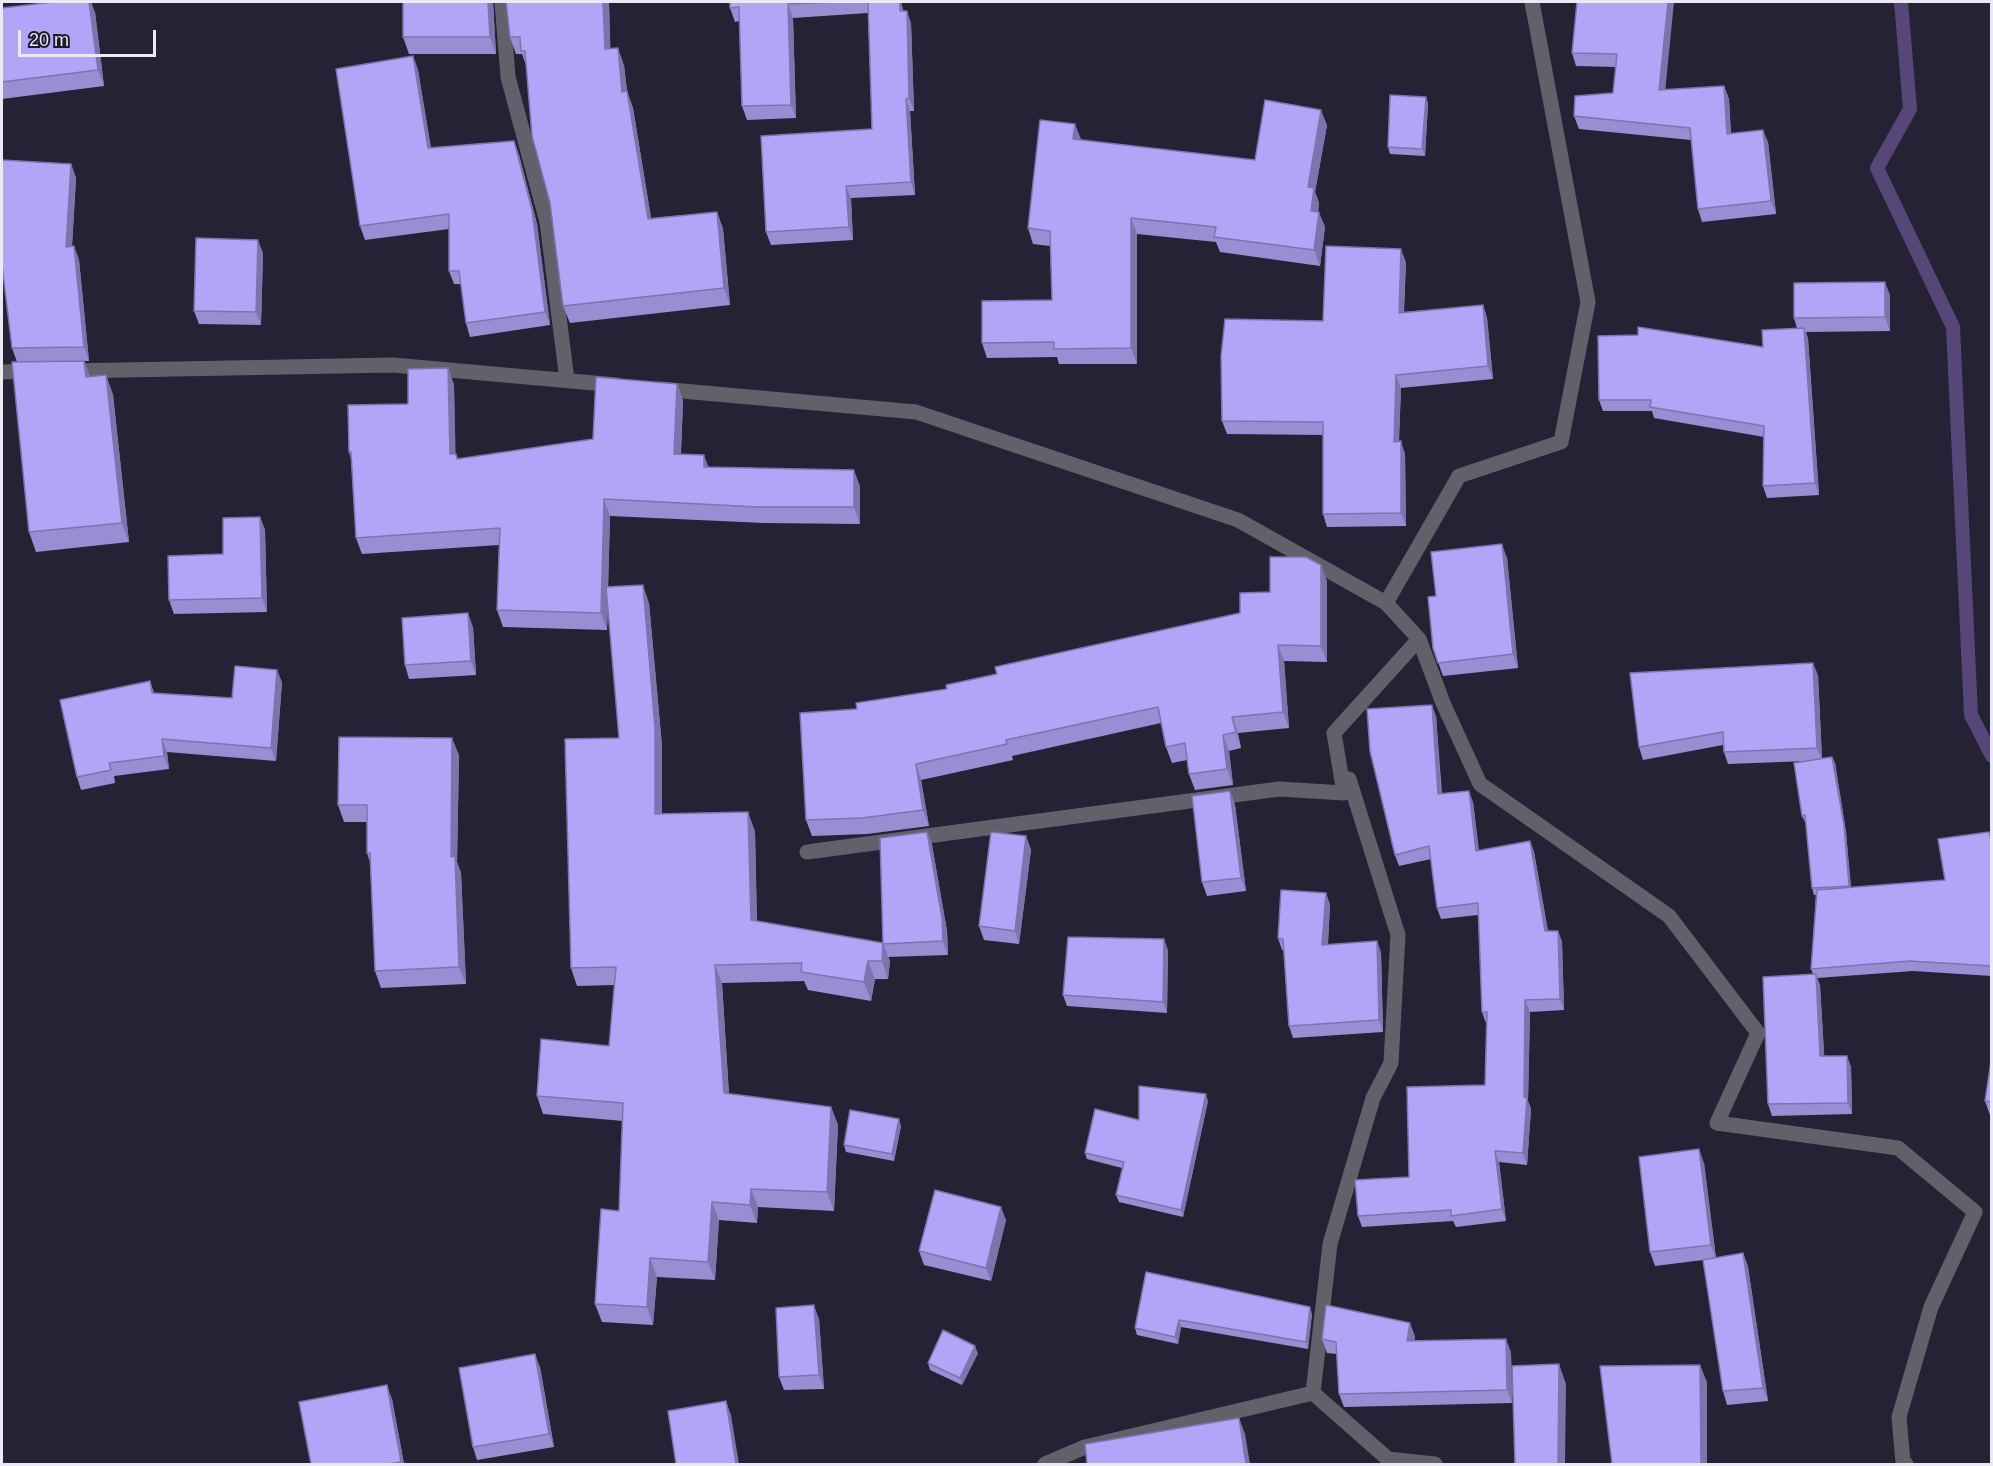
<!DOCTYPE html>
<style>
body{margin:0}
#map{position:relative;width:1993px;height:1466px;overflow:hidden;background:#242234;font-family:Helvetica,sans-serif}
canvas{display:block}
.frame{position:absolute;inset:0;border:3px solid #eae9f5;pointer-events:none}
.scale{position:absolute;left:18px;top:30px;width:138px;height:27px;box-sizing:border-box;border:3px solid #eae9f5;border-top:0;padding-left:8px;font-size:18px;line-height:21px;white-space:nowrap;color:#eae9f5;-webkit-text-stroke:4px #1b192a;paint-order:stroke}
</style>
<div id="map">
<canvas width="1993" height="1466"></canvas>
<div class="frame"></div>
<div class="scale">20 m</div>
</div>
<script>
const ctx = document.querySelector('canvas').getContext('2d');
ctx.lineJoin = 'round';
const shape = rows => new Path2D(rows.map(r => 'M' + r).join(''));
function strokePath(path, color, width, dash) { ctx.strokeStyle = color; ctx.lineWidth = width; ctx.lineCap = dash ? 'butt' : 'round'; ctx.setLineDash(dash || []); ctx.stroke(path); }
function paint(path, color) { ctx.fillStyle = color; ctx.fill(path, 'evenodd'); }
strokePath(shape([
 [1901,2,1910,109,1877,168,1953,327,1971,715,1992,756]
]), '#574678', 14);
strokePath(shape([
 [502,2,508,77,547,222,567,380],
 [67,371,393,365,616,385],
 [2,372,31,371],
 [660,389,916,412,1238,520,1386,603,1419,639,1443,703,1480,784,1669,916,1758,1033,1717,1123,1898,1148,1975,1212,1931,1307,1899,1417,1903,1462,1906,1464],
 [1386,603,1459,476,1561,442,1588,302,1532,2],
 [807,852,1279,789,1344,793,1334,733,1419,639],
 [1313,1393,1330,1244,1373,1098,1391,1063,1398,935,1349,779],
 [1313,1393,1388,1459,1435,1464],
 [1045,1464,1085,1447,1313,1393]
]), '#62616b', 15);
paint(shape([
 [403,2,493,2,496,54,409,54,403,37],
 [506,2,609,2,610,48,624,65,627,91,633,108,651,218,717,212,723,229,730,305,570,323,563,306,550,203,526,65,522,54,516,54,510,37],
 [730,2,901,2,903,11,911,23,914,111,910,111,915,195,851,198,853,240,771,245,766,232,872,129,868,13,793,18,796,118,747,120,742,106,739,21,735,22,730,8],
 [1577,2,1665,90,1724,86,1729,99,1731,133,1768,142,1776,214,1702,222,1698,209,1691,140,1579,129,1574,116,1613,93,1616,67,1576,66,1572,53],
 [2,8,95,12,104,86,2,99],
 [413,56,418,70,431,148,514,141,519,155,537,224,550,325,470,337,466,323,461,284,454,284,449,271,449,229,365,240,360,226],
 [1426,97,1428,104,1425,156,1390,154,1388,147],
 [1327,125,1315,192,1319,203,1318,212,1325,227,1320,266,1220,252,1216,242,1137,234,1137,364,1059,364,1057,357,987,358,982,343,1052,300,1050,246,1033,244,1028,228,1081,139,1080,140,1255,160],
 [71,164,76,178,72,247,74,246,79,260,89,361,84,361,90,377,106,375,113,395,129,542,36,552,29,532,17,362,12,348],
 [263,253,261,325,199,324,194,311],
 [1406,262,1404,312,1483,305,1487,318,1493,379,1401,388,1399,442,1405,454,1406,526,1327,527,1323,514,1323,435,1227,434,1222,421,1323,321],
 [1890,295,1890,331,1806,332,1808,339,1819,495,1767,498,1763,486,1764,437,1654,418,1652,411,1603,411,1599,400,1763,347,1797,328,1794,318],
 [448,368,454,385,455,454,456,454,458,459,593,439,677,384,683,401,681,454,709,467,860,486,860,524,764,523,610,516,608,586,649,603,662,746,662,814,755,831,757,921,883,943,927,832,932,845,947,931,948,955,888,957,890,961,888,979,875,979,871,1001,808,990,804,981,722,983,729,1094,831,1107,838,1125,834,1211,758,1207,757,1223,719,1220,715,1280,657,1277,653,1325,602,1322,595,1304,619,1211,623,1121,543,1114,537,1096,609,1046,615,985,577,986,571,968,619,738,608,606,607,630,503,627,497,610,499,545,362,554,356,538,351,459,349,452,408,404],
 [260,517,265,530,267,612,174,614,169,600,223,554],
 [1507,558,1518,668,1443,676,1433,648,1436,596],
 [1327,581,1327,662,1284,661,1289,728,1238,733,1241,748,1229,751,1233,785,1195,790,1189,774,1187,760,1172,763,1166,747,1161,723,1012,756,1013,760,921,780,929,826,867,834,812,836,806,820,857,709,947,689,997,674,1240,613,1270,592],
 [473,627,476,675,409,679,405,665],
 [1818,675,1822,758,1832,757,1835,763,1846,832,1851,887,1945,880,1989,832,1992,837,1992,976,1913,971,1817,978,1820,985,1824,1056,1847,1056,1851,1067,1852,1114,1772,1116,1768,1104,1813,974,1811,969,1816,895,1814,895,1812,888,1806,822,1805,822,1802,816,1807,761,1728,764,1724,752,1723,745,1643,760,1639,747],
 [150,681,154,693,232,698,282,682,276,761,167,752,169,769,114,776,115,783,81,790,77,777],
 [1436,716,1442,794,1473,802,1479,851,1530,841,1534,852,1548,931,1558,931,1562,942,1564,1010,1530,1012,1528,1101,1531,1109,1527,1165,1499,1162,1506,1221,1456,1227,1453,1221,1362,1227,1358,1216,1409,1177,1485,1085,1487,1023,1486,1023,1482,1012,1478,915,1441,919,1437,908,1431,859,1399,866,1395,855],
 [459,755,457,862,461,873,466,984,381,988,375,971,370,862,367,853,367,822,344,822,338,805],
 [1230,791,1235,805,1246,891,1207,896,1202,882],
 [1026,836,1031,850,1019,944,984,940,979,926],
 [1326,893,1330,905,1328,945,1377,941,1381,953,1383,1032,1293,1038,1289,1026,1284,950,1282,950,1278,938],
 [1168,950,1167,1013,1067,1006,1063,995],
 [1992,1055,1992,1115,1990,1115,1985,1101],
 [1208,1101,1183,1217,1119,1202,1116,1195,1122,1168,1087,1159,1085,1153,1139,1120],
 [901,1126,894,1161,846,1152,844,1145],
 [1704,1163,1716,1258,1743,1253,1748,1267,1768,1401,1727,1405,1723,1391,1703,1260,1655,1266,1650,1252],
 [1006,1220,991,1281,924,1265,919,1251],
 [1146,1272,1312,1314,1308,1349,1181,1327,1178,1344,1137,1335,1135,1328],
 [819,1319,824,1389,784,1390,779,1377],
 [1415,1336,1414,1341,1511,1352,1512,1403,1344,1407,1339,1394,1337,1354,1327,1353,1322,1339],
 [978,1353,962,1385,930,1370,928,1363],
 [540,1367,554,1447,477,1460,473,1447],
 [392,1399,404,1464,311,1464]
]), '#988ed4');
paint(shape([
 [89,2,91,2,95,12,104,86,98,70],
 [488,2,493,2,496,54,490,37],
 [603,2,609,2,611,66,605,49],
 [897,2,901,2,904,13,900,11],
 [1668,2,1674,2,1664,103,1659,90],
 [788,4,793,18,796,118,791,105],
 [907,11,911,23,914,111,909,98],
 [618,48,624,65,629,109,622,92],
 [413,56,418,70,433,162,428,148],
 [1724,86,1729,99,1731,146,1727,134],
 [627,91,633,108,654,236,648,219],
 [1426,97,1428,104,1425,156,1422,149],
 [906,99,910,111,915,195,911,182],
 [1321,110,1327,125,1315,192,1319,203,1317,226,1311,211,1308,187],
 [1075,124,1081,139,1078,155,1073,139],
 [1763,130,1768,142,1776,214,1771,201],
 [514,141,519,155,537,224,550,325,545,312],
 [71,164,76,178,71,261,66,247],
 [846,186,851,198,853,240,849,227],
 [717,212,723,229,730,305,724,288],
 [1319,212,1325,227,1320,266,1314,250],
 [1131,218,1137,234,1137,364,1131,348],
 [258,240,263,253,261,325,256,312],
 [74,246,79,260,89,361,84,347],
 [1401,249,1406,262,1403,326,1399,313],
 [1885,282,1890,295,1890,331,1885,317],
 [1483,305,1487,318,1493,379,1488,366],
 [1804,328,1808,339,1819,495,1815,483],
 [84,361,91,380,86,377],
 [448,368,454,385,456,471,450,454],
 [106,375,113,395,129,542,122,523],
 [1396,375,1401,388,1398,455,1394,442],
 [677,384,683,401,680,470,674,454],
 [1401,441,1405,454,1406,526,1401,513],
 [704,455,710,471,704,467],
 [854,470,860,486,860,524,854,507],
 [604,499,610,516,607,630,601,613],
 [260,517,265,530,267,612,262,598],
 [1502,544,1507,558,1518,668,1513,654],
 [1321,565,1327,581,1327,662,1321,646],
 [643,585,649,603,662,746,662,833,655,814],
 [468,613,473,627,476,675,471,661],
 [1278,645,1284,661,1289,728,1283,712],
 [1813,663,1818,675,1822,760,1817,748],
 [277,670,282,682,276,761,271,748],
 [1432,705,1436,716,1442,806,1438,794],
 [1232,717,1238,733,1241,748,1236,732],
 [1223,735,1229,751,1233,785,1227,769],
 [452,738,459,755,457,862,461,873,466,984,459,967,451,857],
 [162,739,167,752,169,769,164,756],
 [1832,757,1835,763,1846,832,1851,893,1849,886],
 [916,764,921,780,929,826,923,810],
 [1230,791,1235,805,1246,891,1241,878],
 [1469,791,1473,802,1480,863,1476,851],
 [748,812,755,831,757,938,751,920],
 [927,832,932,845,947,931,948,955,943,941],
 [1026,836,1031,850,1019,944,1015,931],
 [1530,841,1534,852,1550,943,1545,931],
 [1326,893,1330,905,1327,957,1322,945],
 [1558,931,1562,942,1564,1010,1560,999],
 [1164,939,1168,950,1167,1013,1163,1002],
 [1377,941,1381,953,1383,1032,1379,1020],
 [883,943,890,961,888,979,882,961],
 [868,961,875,979,871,1001,864,982],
 [715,965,722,983,730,1112,724,1093],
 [1816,974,1820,985,1825,1067,1820,1056],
 [1525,1000,1530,1012,1528,1101,1531,1109,1527,1165,1523,1153],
 [1847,1056,1851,1067,1852,1114,1848,1103],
 [1206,1094,1208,1101,1183,1217,1181,1210],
 [831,1107,838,1125,834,1211,827,1192],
 [899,1119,901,1126,894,1161,892,1154],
 [1699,1149,1704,1163,1716,1259,1711,1245],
 [1495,1151,1499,1162,1506,1221,1502,1209],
 [751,1189,758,1207,757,1223,750,1205],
 [712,1202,719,1220,715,1280,708,1262],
 [1001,1207,1006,1220,991,1281,986,1268],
 [1743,1253,1748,1267,1768,1401,1763,1388],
 [650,1258,657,1277,653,1325,647,1307],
 [814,1305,819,1319,824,1389,819,1375],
 [1310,1307,1312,1314,1308,1349,1306,1342],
 [1179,1320,1181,1327,1178,1344,1175,1337],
 [1410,1323,1415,1336,1412,1355,1407,1341],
 [1506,1339,1511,1352,1512,1403,1507,1390],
 [975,1346,978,1353,962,1385,960,1378],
 [535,1354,540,1367,554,1447,549,1434],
 [1559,1364,1566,1384,1565,1464,1558,1464],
 [1700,1365,1707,1382,1707,1464,1701,1464],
 [387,1385,392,1399,404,1464,402,1464,401,1462],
 [726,1401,731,1415,739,1464,736,1464],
 [1239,1418,1245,1434,1250,1464,1246,1464]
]), '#7c74ad');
const building = shape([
 [53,2,89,2,98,70,2,82,2,8,53,2],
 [403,2,488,2,490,37,403,37,403,2],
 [506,2,603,2,605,49,618,48,622,92,627,91,648,219,717,212,724,288,563,306,550,203,532,136,525,51,521,51,520,37,510,37,506,2],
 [730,2,836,2,788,4,791,105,742,106,739,7,730,8,730,2],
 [868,2,900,2,900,11,907,11,909,98,906,99,911,182,846,186,849,227,766,232,761,136,872,129,868,2],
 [1577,2,1668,2,1659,90,1724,86,1727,134,1763,130,1771,201,1698,209,1690,128,1574,116,1575,96,1613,93,1617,54,1572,53,1577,2],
 [413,56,428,148,514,141,532,210,545,312,466,323,459,271,449,271,449,214,360,226,336,69,413,56],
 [1390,95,1426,97,1422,149,1388,147,1390,95],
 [1265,100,1321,110,1308,187,1314,188,1311,211,1319,212,1314,250,1214,237,1216,227,1131,218,1131,348,1054,349,1054,342,982,343,982,301,1052,300,1050,231,1028,228,1040,120,1075,124,1073,139,1255,160,1265,100],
 [2,160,71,164,66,247,74,246,84,347,12,348,2,265,2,160],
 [196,238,258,240,256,312,194,311,196,238],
 [1326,246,1401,249,1399,313,1483,305,1488,366,1396,375,1394,442,1401,441,1401,513,1323,514,1323,422,1222,421,1221,356,1225,319,1323,321,1326,246],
 [1885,282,1885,317,1794,318,1794,283,1885,282],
 [1638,327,1763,347,1762,330,1804,328,1815,483,1763,486,1764,426,1650,407,1651,400,1599,400,1598,336,1638,335,1638,327],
 [84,361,86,377,106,375,122,523,29,532,12,362,84,361],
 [448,368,450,454,456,454,457,459,593,439,596,377,677,384,674,454,704,455,704,467,854,470,854,507,758,507,604,499,601,613,497,610,500,528,356,538,351,452,349,452,348,405,408,404,408,369,448,368],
 [260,517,262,598,169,600,168,556,223,554,223,518,260,517],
 [1502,544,1513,654,1438,663,1433,648,1428,597,1436,596,1431,552,1502,544],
 [1270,557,1306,557,1321,565,1321,646,1278,645,1283,712,1232,717,1236,732,1223,735,1227,769,1189,774,1185,743,1166,747,1158,707,1006,740,1007,744,916,764,923,810,862,818,806,820,800,713,857,709,856,703,947,689,946,685,997,674,995,667,1240,613,1240,593,1270,592,1270,557],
 [643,585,655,728,655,814,748,812,751,920,883,943,882,961,868,961,864,982,801,972,802,963,715,965,724,1093,831,1107,827,1192,751,1189,750,1205,712,1202,708,1262,650,1258,647,1307,595,1304,601,1209,619,1211,623,1103,537,1096,541,1039,609,1046,616,967,571,968,565,739,619,738,606,587,643,585],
 [468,613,471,661,405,665,402,618,468,613],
 [1813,663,1817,748,1724,752,1723,732,1639,747,1630,673,1813,663],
 [235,666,277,670,271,748,162,739,164,756,109,763,111,770,77,777,60,700,150,681,152,693,232,698,235,666],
 [1432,705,1438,794,1469,791,1476,851,1530,841,1545,931,1558,931,1560,999,1525,1000,1524,1097,1527,1098,1523,1153,1495,1151,1502,1209,1451,1216,1451,1210,1358,1216,1355,1180,1409,1177,1407,1087,1485,1085,1487,1012,1482,1012,1478,903,1437,908,1429,846,1395,855,1370,751,1367,709,1432,705],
 [339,737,452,738,451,857,455,856,459,967,375,971,370,853,367,853,367,805,338,805,339,737],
 [1832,757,1844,825,1849,886,1812,888,1805,815,1802,816,1794,763,1832,757],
 [1230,791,1241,878,1202,882,1192,796,1230,791],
 [927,832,942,918,943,941,883,944,880,838,927,832],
 [991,832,1026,836,1015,931,979,926,991,832],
 [1989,832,1992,844,1992,966,1910,961,1811,969,1817,890,1945,880,1938,839,1989,832],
 [1281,890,1326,893,1322,945,1377,941,1379,1020,1289,1026,1283,939,1278,938,1281,890],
 [1068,937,1164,939,1163,1002,1063,995,1068,937],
 [1816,974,1820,1056,1847,1056,1848,1103,1768,1104,1763,977,1816,974],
 [1992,1055,1992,1102,1985,1101,1992,1055],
 [1139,1086,1206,1094,1181,1210,1116,1195,1124,1162,1085,1153,1095,1109,1139,1120,1139,1086],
 [850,1110,899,1119,892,1154,844,1145,850,1110],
 [1699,1149,1711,1245,1650,1252,1639,1157,1699,1149],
 [935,1190,1001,1207,986,1268,919,1251,935,1190],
 [1743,1253,1763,1388,1723,1391,1703,1260,1743,1253],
 [1146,1272,1310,1307,1306,1342,1179,1320,1175,1337,1135,1328,1146,1272],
 [814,1305,819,1375,779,1377,776,1308,814,1305],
 [1326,1305,1410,1323,1407,1341,1506,1339,1507,1390,1339,1394,1336,1342,1322,1339,1326,1305],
 [943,1330,975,1346,960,1378,928,1363,943,1330],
 [535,1354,549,1434,473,1447,459,1368,535,1354],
 [1559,1364,1558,1464,1515,1464,1512,1366,1559,1364],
 [1700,1365,1701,1464,1612,1464,1600,1366,1700,1365],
 [387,1385,401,1462,388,1464,311,1464,299,1402,387,1385],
 [726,1401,736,1464,676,1464,668,1411,726,1401],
 [1239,1418,1246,1464,1087,1464,1085,1444,1239,1418]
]);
paint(building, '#b1a5f7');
strokePath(building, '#7c74ad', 1.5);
</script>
